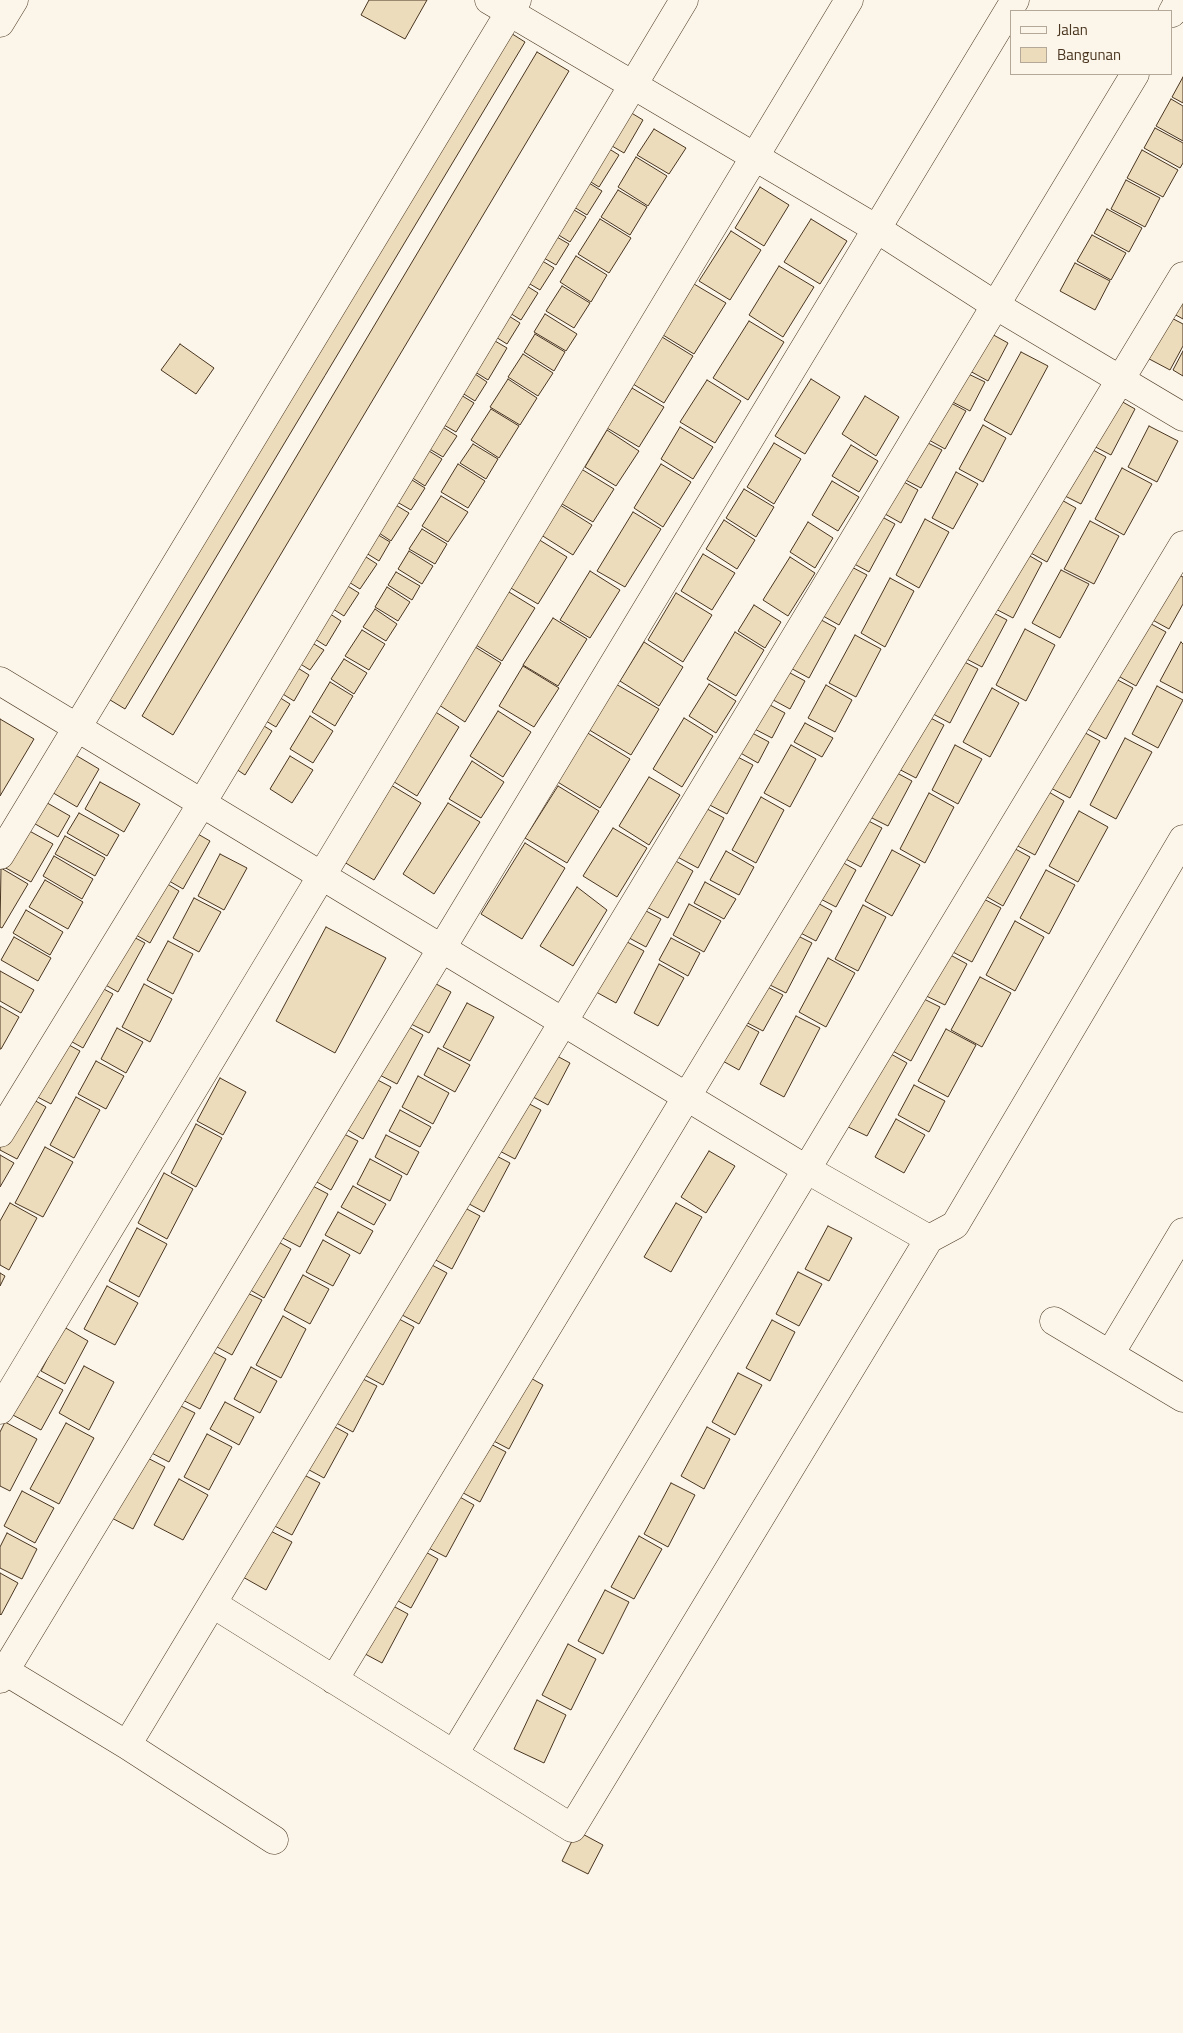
<!DOCTYPE html>
<style>
body{margin:0}
#map{position:relative;width:1183px;height:2033px;overflow:hidden;background:#fbf6e9;font-family:"Titillium Web",sans-serif}
canvas{display:block}
.legend{position:absolute;left:1010px;top:10px;width:162px;height:65px;box-sizing:border-box;background:#fbf6e9;border:1px solid #b4a999;margin:0;padding:6px 9px;list-style:none;font-size:15px;color:#4a3520}
.legend li{display:flex;align-items:center;gap:10px;height:25px}
.legend b{width:25px;border:1px solid #b4a999}
</style>
<div id="map">
<canvas width="1183" height="2033"></canvas>
<ul class="legend">
<li><b style="height:6px;background:#fbf6e9"></b>Jalan</li>
<li><b style="height:14px;background:#ecdcbc"></b>Bangunan</li>
</ul>
</div>
<script>
const ctx = document.querySelector('canvas').getContext('2d');
ctx.lineJoin = 'round';
function paint(path, color) { ctx.fillStyle = color; ctx.fill(path, 'evenodd'); }
const shape = rows => new Path2D(rows.map(r => 'M' + r).join(''));
function strokePath(path, color, width, dash) { ctx.strokeStyle = color; ctx.lineWidth = width; ctx.lineCap = dash ? 'butt' : 'round'; ctx.setLineDash(dash || []); ctx.stroke(path); }
const building = shape([
 [369,0,427,0,405,39,361,15,369,0],
 [498,25,525,42,125,709,97,692,498,25],
 [537,52,569,71,173,735,142,716,537,52],
 [1183,77,1183,103,1172,97,1183,77],
 [1171,99,1183,106,1183,141,1156,126,1171,99],
 [615,103,643,120,624,153,595,136,615,103],
 [1155,128,1183,143,1183,163,1180,168,1144,148,1155,128],
 [654,129,686,148,669,174,637,155,654,129],
 [593,139,619,155,599,187,573,171,593,139],
 [1142,150,1178,170,1163,197,1127,178,1142,150],
 [636,157,667,176,648,206,618,187,636,157],
 [571,172,602,191,587,215,556,196,571,172],
 [1126,180,1160,198,1145,227,1111,209,1126,180],
 [760,187,789,205,764,246,735,228,760,187],
 [618,190,647,207,630,235,601,217,618,190],
 [557,200,586,217,570,242,542,225,557,200],
 [1107,209,1142,228,1129,252,1094,233,1107,209],
 [600,219,631,238,609,273,578,254,600,219],
 [811,219,847,241,820,284,784,262,811,219],
 [543,229,569,244,556,265,530,250,543,229],
 [731,231,761,250,730,300,699,281,731,231],
 [1092,235,1126,253,1111,280,1077,261,1092,235],
 [529,253,554,268,540,290,515,275,529,253],
 [576,256,607,275,591,302,560,282,576,256],
 [1075,263,1110,281,1095,310,1060,291,1075,263],
 [779,266,814,287,783,337,749,315,779,266],
 [1183,275,1183,319,1165,309,1183,275],
 [514,278,538,293,521,320,497,305,514,278],
 [694,284,726,303,694,354,663,335,694,284],
 [562,286,590,303,574,328,546,311,562,286],
 [496,308,520,323,507,344,483,329,496,308],
 [1160,312,1183,324,1183,346,1170,370,1138,353,1160,312],
 [545,314,577,334,566,351,534,332,545,314],
 [749,321,784,342,748,400,713,378,749,321],
 [979,327,1008,343,988,381,959,365,979,327],
 [483,334,507,348,488,380,464,365,483,334],
 [535,334,565,352,554,371,524,352,535,334],
 [662,337,693,356,664,403,633,384,662,337],
 [180,344,214,368,196,394,161,370,180,344],
 [1183,351,1183,376,1173,370,1183,351],
 [1021,352,1048,366,1011,435,984,420,1021,352],
 [523,354,553,373,538,396,508,377,523,354],
 [463,366,487,382,475,401,451,386,463,366],
 [958,369,985,382,970,411,943,397,958,369],
 [508,379,537,398,520,425,490,407,508,379],
 [811,379,840,397,805,454,775,436,811,379],
 [707,380,741,401,715,443,680,422,707,380],
 [632,388,664,407,639,447,607,428,632,388],
 [451,389,474,403,456,432,432,418,451,389],
 [1105,392,1135,409,1111,455,1080,439,1105,392],
 [865,396,899,417,876,456,842,434,865,396],
 [940,397,966,411,945,449,920,435,940,397],
 [491,409,519,426,499,458,471,440,491,409],
 [430,419,457,436,443,457,416,441,430,419],
 [983,425,1006,438,983,482,959,469,983,425],
 [1149,426,1178,441,1157,482,1128,467,1149,426],
 [680,427,713,447,693,479,661,459,680,427],
 [607,430,639,451,616,486,585,467,607,430],
 [918,438,942,450,921,488,898,476,918,438],
 [416,443,442,459,425,486,400,470,416,443],
 [774,443,801,459,774,504,747,487,774,443],
 [1080,443,1106,457,1081,504,1055,491,1080,443],
 [473,444,498,459,486,479,460,463,473,444],
 [851,445,878,461,859,492,832,476,851,445],
 [458,464,485,481,468,508,441,492,458,464],
 [661,464,691,482,663,527,634,508,661,464],
 [578,467,614,489,593,522,557,501,578,467],
 [1122,468,1152,484,1124,535,1095,519,1122,468],
 [399,472,425,488,411,510,385,495,399,472],
 [956,472,978,484,953,529,932,518,956,472],
 [895,477,918,490,901,523,878,510,895,477],
 [832,481,859,497,838,531,812,515,832,481],
 [744,489,774,507,756,537,726,518,744,489],
 [1049,493,1076,508,1047,562,1020,547,1049,493],
 [441,496,468,512,448,542,422,526,441,496],
 [384,498,409,513,391,541,367,525,384,498],
 [557,503,592,525,573,555,538,533,557,503],
 [633,512,661,529,625,587,597,571,633,512],
 [873,512,895,524,869,572,847,560,873,512],
 [925,519,949,532,919,588,896,575,925,519],
 [724,520,755,540,737,569,706,549,724,520],
 [1090,521,1119,536,1094,584,1064,569,1090,521],
 [808,522,833,538,815,568,790,552,808,522],
 [365,527,390,542,379,561,353,545,365,527],
 [422,529,447,544,435,564,409,549,422,529],
 [533,536,567,557,538,604,504,584,533,536],
 [352,548,377,564,360,589,336,574,352,548],
 [1016,548,1042,563,1013,618,986,604,1016,548],
 [409,551,433,566,422,584,398,569,409,551],
 [703,554,735,573,712,610,681,591,703,554],
 [790,557,815,573,788,616,763,600,790,557],
 [842,562,867,575,839,625,816,612,842,562],
 [1061,570,1089,584,1060,638,1032,623,1061,570],
 [590,571,620,590,590,638,560,620,590,571],
 [1171,571,1183,577,1183,604,1169,629,1147,617,1171,571],
 [396,572,420,586,412,600,388,585,396,572],
 [333,577,359,593,344,616,319,600,333,577],
 [890,578,914,591,885,647,861,633,890,578],
 [387,587,410,602,398,621,375,607,387,587],
 [504,589,535,608,502,661,471,642,504,589],
 [676,593,712,615,683,662,648,640,676,593],
 [754,605,781,622,765,648,738,631,754,605],
 [318,606,341,621,326,646,302,631,318,606],
 [980,606,1007,620,982,667,955,653,980,606],
 [375,609,397,624,386,641,363,627,375,609],
 [812,615,836,628,809,678,785,665,812,615],
 [553,618,587,639,558,686,523,665,553,618],
 [1142,619,1166,632,1136,686,1113,673,1142,619],
 [1025,629,1055,645,1026,701,996,685,1025,629],
 [362,630,385,644,369,670,345,656,362,630],
 [735,632,764,650,736,696,707,679,735,632],
 [299,635,324,650,310,670,286,655,299,635],
 [855,635,881,649,856,697,829,683,855,635],
 [644,642,683,667,659,706,620,681,644,642],
 [1181,642,1183,644,1183,693,1160,681,1181,642],
 [472,645,501,663,465,722,436,703,472,645],
 [951,655,978,669,950,723,922,708,951,655],
 [344,659,367,673,354,694,331,679,344,659],
 [285,660,309,675,294,701,270,686,285,660],
 [523,666,559,688,534,727,499,706,523,666],
 [779,667,805,681,790,709,764,695,779,667],
 [1110,676,1133,688,1106,739,1082,726,1110,676],
 [330,682,353,696,335,726,312,712,330,682],
 [614,683,659,709,631,755,586,728,614,683],
 [709,684,736,701,716,733,689,716,709,684],
 [826,685,852,700,835,732,808,718,826,685],
 [1157,686,1183,700,1158,748,1132,734,1157,686],
 [992,688,1019,703,990,757,963,742,992,688],
 [266,689,290,704,276,727,251,712,266,689],
 [757,698,785,713,772,738,743,723,757,698],
 [434,711,459,727,417,796,391,780,434,711],
 [498,711,531,732,503,777,470,756,498,711],
 [919,712,944,725,916,778,891,765,919,712],
 [248,716,272,731,245,775,221,759,248,716],
 [310,716,333,731,313,763,290,749,310,716],
 [684,718,713,736,682,787,653,769,684,718],
 [0,719,34,739,0,796,0,719],
 [805,723,833,738,822,757,794,742,805,723],
 [741,727,769,742,758,763,730,747,741,727],
 [1078,729,1100,741,1070,798,1047,786,1078,729],
 [586,732,630,759,600,808,556,781,586,732],
 [1125,738,1152,752,1116,819,1090,805,1125,738],
 [791,745,816,759,790,807,764,793,791,745],
 [955,745,982,759,958,804,932,790,955,745],
 [72,753,99,769,77,807,50,791,72,753],
 [730,753,753,765,727,814,704,802,730,753],
 [290,756,313,770,292,803,270,789,290,756],
 [472,761,504,782,481,818,449,799,472,761],
 [884,766,912,781,888,826,860,812,884,766],
 [649,777,680,795,649,845,619,826,649,777],
 [100,782,140,804,124,832,85,809,100,782],
 [391,785,421,803,374,880,344,862,391,785],
 [558,786,599,811,567,863,525,838,558,786],
 [1042,788,1064,801,1035,855,1012,843,1042,788],
 [929,793,954,807,925,863,900,849,929,793],
 [761,797,784,810,756,863,732,850,761,797],
 [42,800,70,816,58,837,30,821,42,800],
 [448,803,480,822,434,894,403,874,448,803],
 [698,804,724,818,698,868,672,854,698,804],
 [1079,811,1108,827,1078,882,1049,866,1079,811],
 [79,813,119,835,107,856,67,833,79,813],
 [857,815,882,828,861,867,836,854,857,815],
 [177,822,210,841,183,889,150,870,177,822],
 [24,828,53,844,31,882,2,866,24,828],
 [613,828,647,848,617,897,583,876,613,828],
 [65,836,105,858,95,876,55,854,65,836],
 [525,843,565,868,522,939,481,914,525,843],
 [1008,845,1030,857,1003,906,982,894,1008,845],
 [892,850,920,865,892,916,865,901,892,850],
 [726,851,754,867,739,895,710,880,726,851],
 [220,854,247,868,224,910,198,896,220,854],
 [54,856,93,879,82,899,43,876,54,856],
 [667,856,693,871,668,918,641,904,667,856],
 [831,856,856,870,836,907,811,894,831,856],
 [1,868,28,884,2,928,0,927,1,868],
 [1046,870,1075,885,1049,934,1020,918,1046,870],
 [151,874,179,891,150,943,122,927,151,874],
 [45,880,83,902,68,929,29,907,45,880],
 [705,882,736,899,724,919,694,903,705,882],
 [577,887,607,910,573,966,540,946,577,887],
 [805,896,832,911,816,941,789,927,805,896],
 [978,896,1001,908,972,962,949,950,978,896],
 [194,898,221,912,199,952,173,938,194,898],
 [689,904,721,921,704,952,673,935,689,904],
 [635,905,661,919,646,947,620,933,635,905],
 [863,905,886,917,858,971,835,959,863,905],
 [26,910,63,932,50,955,13,933,26,910],
 [1015,921,1044,937,1015,991,986,975,1015,921],
 [326,927,386,958,335,1053,276,1021,326,927],
 [120,930,145,943,118,992,93,978,120,930],
 [786,930,812,943,786,993,760,980,786,930],
 [616,936,644,951,616,1003,589,988,616,936],
 [14,937,51,958,38,981,1,960,14,937],
 [671,938,700,953,688,976,659,960,671,938],
 [168,941,193,954,173,994,147,980,168,941],
 [943,951,967,964,945,1005,920,993,943,951],
 [828,958,855,973,826,1027,799,1012,828,958],
 [659,964,684,978,658,1026,634,1013,659,964],
 [0,971,34,990,21,1013,0,1001,0,971],
 [980,977,1011,993,982,1047,951,1030,980,977],
 [427,979,451,992,429,1033,405,1021,427,979],
 [752,979,783,995,763,1031,732,1015,752,979],
 [89,981,113,994,83,1048,58,1034,89,981],
 [144,984,172,999,150,1042,122,1027,144,984],
 [918,996,940,1007,911,1061,889,1049,918,996],
 [467,1003,494,1017,470,1061,443,1047,467,1003],
 [0,1006,19,1017,1,1049,0,1049,0,1006],
 [729,1016,759,1032,739,1070,710,1054,729,1016],
 [796,1016,820,1028,784,1097,760,1084,796,1016],
 [398,1021,423,1035,397,1084,372,1071,398,1021],
 [117,1028,143,1042,126,1073,101,1059,117,1028],
 [946,1029,976,1045,948,1097,918,1081,946,1029],
 [58,1039,80,1051,51,1104,28,1092,58,1039],
 [438,1048,470,1065,455,1092,424,1075,438,1048],
 [544,1049,570,1063,548,1105,522,1091,544,1049],
 [882,1049,907,1063,867,1136,842,1124,882,1049],
 [96,1061,124,1076,106,1109,78,1094,96,1061],
 [368,1075,391,1087,363,1139,341,1126,368,1075],
 [418,1076,449,1093,433,1124,402,1107,418,1076],
 [220,1078,246,1092,223,1135,197,1121,220,1078],
 [914,1085,945,1101,929,1132,898,1115,914,1085],
 [22,1093,46,1107,17,1159,0,1150,0,1131,22,1093],
 [514,1096,541,1110,515,1159,488,1145,514,1096],
 [76,1097,100,1110,74,1158,50,1145,76,1097],
 [400,1110,431,1127,420,1147,389,1131,400,1110],
 [896,1119,925,1135,904,1173,875,1157,896,1119],
 [196,1124,222,1138,196,1187,171,1173,196,1124],
 [334,1129,358,1141,331,1190,308,1177,334,1129],
 [386,1135,419,1152,407,1175,375,1157,386,1135],
 [45,1147,73,1162,43,1217,15,1203,45,1147],
 [485,1150,510,1163,484,1212,460,1199,485,1150],
 [709,1151,735,1166,706,1213,681,1197,709,1151],
 [0,1155,14,1163,0,1187,0,1155],
 [370,1159,402,1176,390,1201,357,1184,370,1159],
 [164,1173,193,1189,167,1239,138,1223,164,1173],
 [301,1180,328,1194,300,1247,273,1233,301,1180],
 [353,1186,386,1204,374,1225,341,1207,353,1186],
 [452,1201,480,1216,452,1269,423,1253,452,1201],
 [10,1203,37,1218,9,1270,0,1265,0,1221,10,1203],
 [676,1203,702,1217,671,1272,644,1257,676,1203],
 [338,1212,373,1231,360,1254,325,1235,338,1212],
 [828,1226,852,1238,829,1281,805,1269,828,1226],
 [137,1228,167,1244,139,1297,109,1281,137,1228],
 [266,1235,291,1249,264,1298,240,1284,266,1235],
 [323,1240,350,1255,333,1286,306,1272,323,1240],
 [417,1257,447,1273,419,1324,389,1308,417,1257],
 [798,1272,822,1284,799,1326,776,1314,798,1272],
 [0,1273,5,1276,0,1286,0,1273],
 [303,1275,329,1289,310,1324,284,1310,303,1275],
 [107,1286,138,1303,115,1345,84,1329,107,1286],
 [235,1287,262,1300,232,1355,206,1341,235,1287],
 [386,1312,414,1327,383,1385,355,1370,386,1312],
 [283,1316,306,1329,281,1378,256,1365,283,1316],
 [772,1320,795,1332,770,1381,746,1368,772,1320],
 [64,1327,88,1341,65,1384,41,1371,64,1327],
 [200,1345,226,1359,200,1409,173,1395,200,1345],
 [84,1366,114,1382,89,1430,59,1413,84,1366],
 [251,1367,277,1381,260,1413,234,1399,251,1367],
 [349,1372,377,1386,353,1432,325,1417,349,1372],
 [520,1372,543,1385,509,1449,486,1437,520,1372],
 [738,1373,762,1385,735,1435,712,1422,738,1373],
 [33,1374,63,1390,41,1430,11,1414,33,1374],
 [167,1399,195,1413,169,1462,142,1448,167,1399],
 [225,1402,254,1417,239,1445,210,1429,225,1402],
 [324,1421,348,1434,324,1478,300,1465,324,1421],
 [5,1422,37,1439,10,1491,0,1486,0,1432,5,1422],
 [66,1423,94,1438,59,1504,30,1489,66,1423],
 [707,1427,730,1439,704,1489,681,1476,707,1427],
 [207,1434,232,1447,209,1490,184,1477,207,1434],
 [481,1439,506,1452,480,1502,454,1488,481,1439],
 [136,1452,165,1467,133,1529,104,1514,136,1452],
 [292,1469,320,1483,292,1535,265,1521,292,1469],
 [179,1479,208,1495,183,1540,154,1525,179,1479],
 [671,1483,695,1495,668,1547,644,1534,671,1483],
 [22,1491,54,1508,35,1543,4,1526,22,1491],
 [449,1491,474,1505,446,1557,421,1544,449,1491],
 [259,1525,292,1542,266,1590,234,1572,259,1525],
 [7,1533,37,1549,22,1579,0,1568,0,1547,7,1533],
 [639,1536,662,1549,634,1599,611,1587,639,1536],
 [415,1546,438,1559,411,1608,389,1596,415,1546],
 [0,1573,18,1583,1,1615,0,1614,0,1573],
 [605,1590,629,1602,603,1654,578,1641,605,1590],
 [380,1599,408,1614,382,1663,354,1648,380,1599],
 [568,1644,596,1659,571,1710,542,1695,568,1644],
 [537,1700,566,1715,544,1763,514,1749,537,1700],
 [577,1831,603,1845,588,1874,562,1861,577,1831]
]);
paint(building, '#ecdcbc');
strokePath(building, '#4a3520', 1);
const minor = shape([
 [489,0,877,229,995,305,1183,417],
 [1172,13,1179,0],
 [0,23,14,0],
 [0,681,806,1169,929,1239,955,1225,1183,839],
 [0,855,517,0],
 [0,1133,202,803,684,0],
 [1054,1321,1183,1398],
 [1110,1354,1183,1232],
 [0,1410,849,0],
 [213,1604,572,1828,929,1239],
 [0,1668,127,1745,274,1840],
 [0,1679,1015,0],
 [334,1680,1183,276],
 [127,1745,1135,74],
 [454,1754,1183,545]
]);
strokePath(minor, '#4a3520', 29);
strokePath(minor, '#fbf6e9', 28);
</script>
